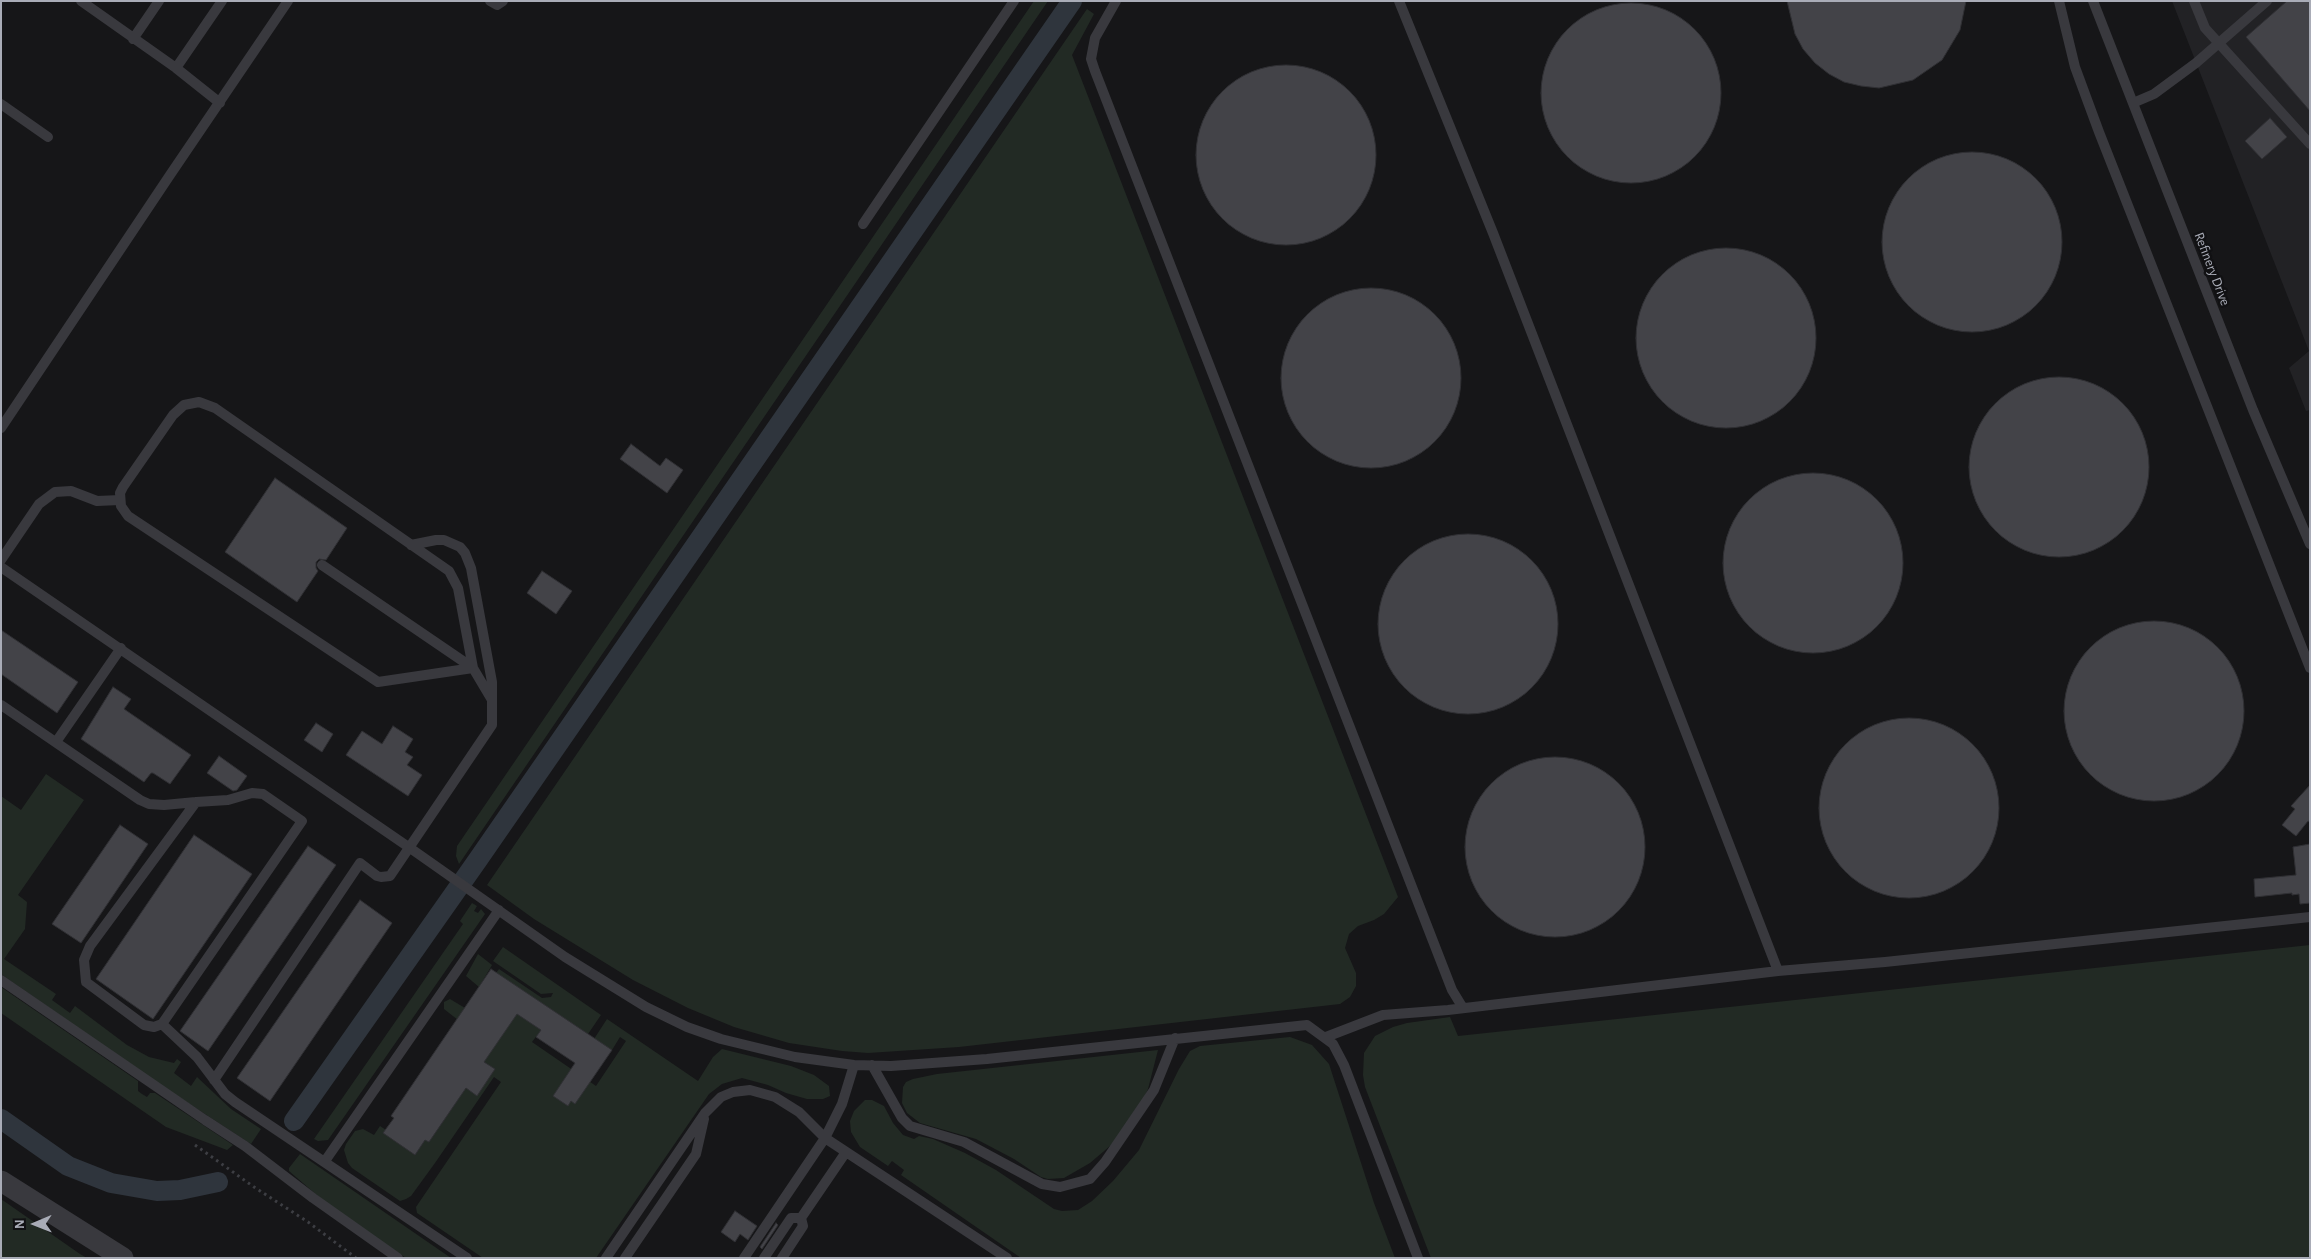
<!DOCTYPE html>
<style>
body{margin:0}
#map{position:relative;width:2311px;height:1259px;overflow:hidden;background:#161618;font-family:"Alegreya Sans",sans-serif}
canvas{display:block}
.frame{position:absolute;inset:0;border:2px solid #a9acb7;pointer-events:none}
.north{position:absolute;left:10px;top:1199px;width:50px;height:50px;-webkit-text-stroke:4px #111113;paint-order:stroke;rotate:269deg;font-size:14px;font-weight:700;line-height:20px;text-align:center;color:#a9acb7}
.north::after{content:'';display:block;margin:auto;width:18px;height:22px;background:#a9acb7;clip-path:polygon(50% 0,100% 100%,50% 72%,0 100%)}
</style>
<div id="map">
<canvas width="2311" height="1259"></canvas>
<div class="frame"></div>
<div class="north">N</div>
</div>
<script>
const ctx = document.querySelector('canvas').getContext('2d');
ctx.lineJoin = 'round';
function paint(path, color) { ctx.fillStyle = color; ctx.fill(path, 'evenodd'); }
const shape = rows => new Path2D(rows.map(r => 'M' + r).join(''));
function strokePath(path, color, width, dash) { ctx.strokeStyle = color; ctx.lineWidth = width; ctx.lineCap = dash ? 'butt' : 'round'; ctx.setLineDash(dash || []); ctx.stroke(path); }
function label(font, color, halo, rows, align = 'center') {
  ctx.font = font + ' "Alegreya Sans",sans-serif'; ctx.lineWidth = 5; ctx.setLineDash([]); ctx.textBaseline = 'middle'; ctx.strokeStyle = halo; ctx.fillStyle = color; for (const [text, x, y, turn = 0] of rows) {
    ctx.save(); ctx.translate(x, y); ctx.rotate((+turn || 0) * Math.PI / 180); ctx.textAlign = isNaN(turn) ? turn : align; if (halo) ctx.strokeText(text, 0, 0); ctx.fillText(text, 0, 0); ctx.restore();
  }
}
paint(shape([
 [2172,1,2310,1,2310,410,2306,411,2289,368,2309,351]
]), '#222225');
paint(shape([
 [1034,1,1048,1,459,864,456,856,457,846],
 [1087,9,1094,14,1072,55,1398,897,1384,914,1374,920,1358,926,1349,934,1345,948,1356,973,1356,986,1350,997,1340,1004,959,1047,868,1053,842,1051,789,1043,734,1027,688,1008,633,980,534,919,487,885],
 [46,774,84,800,18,895,27,902,25,929,4,959,56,994,52,1000,70,1013,75,1006,127,1045,149,1057,174,1063,177,1059,181,1062,174,1073,191,1086,197,1077,231,1109,261,1129,251,1144,142,1073,1,974,1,796,21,810],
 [472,903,477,906,474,911,478,913,481,909,485,914,328,1140,318,1141,314,1139,463,924,460,921],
 [2310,945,2310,1258,1431,1258,1365,1087,1363,1075,1364,1053,1375,1036,1393,1027,1407,1023,1450,1017,1458,1036],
 [503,947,601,1015,588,1034,548,1008,547,1022,532,1042,596,1086,626,1041,620,1037,612,1050,594,1039,607,1019,698,1081,713,1057,722,1049,791,1066,814,1075,829,1086,830,1096,823,1099,807,1099,786,1093,768,1085,742,1078,722,1084,709,1094,596,1258,483,1258,417,1213,416,1207,501,1082,494,1077,435,1163,411,1196,406,1199,400,1201,352,1168,348,1163,344,1150,346,1144,355,1131,363,1129,374,1135,380,1126,386,1130,383,1133,415,1155,425,1140,429,1142,466,1088,477,1095,495,1069,484,1062,496,973,499,969,542,998,551,997,553,993,541,994,493,961],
 [478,954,492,965,479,987,466,976],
 [1,987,138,1081,138,1091,142,1094,147,1097,150,1093,155,1093,233,1145,227,1150,166,1127,1,1013],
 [450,999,465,1008,458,1020,444,1009,444,1002],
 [1290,1037,1312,1045,1329,1064,1374,1203,1395,1258,1021,1258,901,1175,904,1170,892,1161,888,1166,860,1147,851,1132,850,1121,854,1111,865,1100,872,1100,884,1106,893,1123,903,1135,914,1139,919,1136,933,1139,965,1153,996,1170,1054,1209,1062,1211,1078,1210,1092,1201,1113,1181,1139,1150,1179,1069,1190,1051,1200,1046],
 [1158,1050,1148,1089,1140,1107,1117,1140,1090,1163,1064,1178,1048,1179,1041,1177,1014,1159,976,1139,920,1123,907,1113,902,1103,903,1087,906,1082,913,1079,937,1074],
 [300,1154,451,1258,406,1258,333,1209,289,1171,289,1168],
 [1,1199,80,1254,87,1258,1,1258]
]), '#222a24');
strokePath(shape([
 [1,1119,68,1166,111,1183,157,1191,180,1190,218,1182],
 [294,1121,477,861,1072,1]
]), '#2f353d', 20);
const building = shape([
 [1787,1,1966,1,1960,30,1942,60,1913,80,1879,88,1861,86,1844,82,1829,74,1815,63,1803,49,1795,34,1787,1],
 [2287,1,2310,1,2310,111,2246,37,2287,1],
 '1541 93a90 90 0 1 1 180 0a90 90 0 1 1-180 0Z',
 '1196 155a90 90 0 1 1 180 0a90 90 0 1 1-180 0Z',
 [2270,118,2287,137,2262,159,2245,141,2270,118],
 '1882 242a90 90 0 1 1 180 0a90 90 0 1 1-180 0Z',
 '1636 338a90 90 0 1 1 180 0a90 90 0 1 1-180 0Z',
 '1281 378a90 90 0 1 1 180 0a90 90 0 1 1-180 0Z',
 '1969 467a90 90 0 1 1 180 0a90 90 0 1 1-180 0Z',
 [631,444,660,466,666,458,683,470,667,493,620,459,631,444],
 '1723 563a90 90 0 1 1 180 0a90 90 0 1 1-180 0Z',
 [275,478,347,528,326,560,319,559,316,562,316,568,318,571,297,602,225,552,275,478],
 '1378 624a90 90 0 1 1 180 0a90 90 0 1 1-180 0Z',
 [542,571,572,591,556,614,527,593,542,571],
 '2064 711a90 90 0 1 1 180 0a90 90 0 1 1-180 0Z',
 [1,630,78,682,57,713,1,674,1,630],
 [113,687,131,699,124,709,191,755,170,784,153,773,151,773,144,782,81,739,113,687],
 '1819 808a90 90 0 1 1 180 0a90 90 0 1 1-180 0Z',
 [316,723,333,734,322,752,304,740,316,723],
 [393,726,413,739,405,752,413,757,407,765,422,775,408,796,346,755,362,731,382,744,393,726],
 [219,756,247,776,237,790,233,791,207,773,219,756],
 '1465 847a90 90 0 1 1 180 0a90 90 0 1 1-180 0Z',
 [2310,785,2310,822,2308,821,2296,836,2282,825,2295,809,2291,806,2310,785],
 [120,825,148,844,81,943,52,924,120,825],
 [194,835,252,874,153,1019,96,979,194,835],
 [2310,844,2310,903,2300,904,2299,894,2292,895,2292,893,2255,897,2254,879,2296,875,2293,847,2310,844],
 [308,846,336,865,208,1051,180,1031,308,846],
 [360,900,392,923,270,1101,237,1078,360,900],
 [491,969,612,1050,575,1104,571,1101,568,1106,553,1096,575,1063,536,1037,541,1030,517,1014,484,1062,495,1069,477,1096,466,1088,429,1142,425,1140,415,1155,383,1133,394,1118,391,1116,491,969],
 [735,1211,757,1226,748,1240,740,1234,735,1242,721,1232,735,1211],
 [776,1223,778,1225,762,1249,760,1247,776,1223]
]);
paint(building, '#434348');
strokePath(building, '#303034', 1);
strokePath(shape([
 [195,1145,254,1187,308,1222,356,1258]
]), '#3d3e43', 3, [2.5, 4]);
strokePath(shape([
 [81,1,176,68,220,103],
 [490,1,497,5,503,1],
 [1116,1,1095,38,1091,59,1095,71,1452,990,1463,1008],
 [1399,1,1493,233,1778,971],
 [2059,1,2075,67,2099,132,2310,668],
 [2093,1,2253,410,2310,544],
 [2194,1,2205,28,2310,144],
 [133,39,159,1],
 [176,68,222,1],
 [2133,103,2154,94,2196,63,2267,1],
 [1,104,48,137],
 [863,224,1014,1],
 [199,402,215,408,449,571,458,588,473,668,378,682,128,516,121,506,120,493,123,487,173,415,184,405,199,402],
 [1,428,170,175,288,1],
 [411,545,436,540,444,540,460,547,465,553,471,568,492,682,492,700],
 [1,560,39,504,55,492,71,491,97,501,120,500],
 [1,567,410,848,565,957,646,1007,687,1027,721,1039,795,1057,854,1065,891,1066,987,1059,1307,1025,1333,1044,1344,1065,1418,1258],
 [1,705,140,800,149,804,164,805,196,802,228,800,252,793,263,794,302,821,162,1024,154,1027,144,1025,86,982,84,960,90,946,196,802],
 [56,742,121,648],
 [1,980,205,1120,245,1146,313,1198,398,1258],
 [162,1024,197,1057,225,1094,235,1102,467,1258],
 [1326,1037,1383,1015,1448,1010,1778,971,1885,962,2310,917],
 [872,1065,902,1118,910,1126,964,1142,1042,1184,1060,1187,1090,1179,1105,1162,1154,1090,1175,1038],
 [214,1080,360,863,377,876,381,877,390,876,492,725,492,700,473,668,322,565],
 [325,1161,499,910],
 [606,1258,705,1113,721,1097,733,1092,750,1090,775,1097,799,1112,825,1138,1007,1258],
 [625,1258,696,1154,704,1119],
 [744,1258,825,1138,842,1104,854,1065],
 [764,1258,791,1218,801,1218],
 [782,1258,803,1226,801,1218,846,1152]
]), '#39393e', 10);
strokePath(shape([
 [1,1181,123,1258]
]), '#39393e', 21);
label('14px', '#a9acb7', '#111113', [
 ["Refinery Drive",2212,269,69]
]);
</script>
